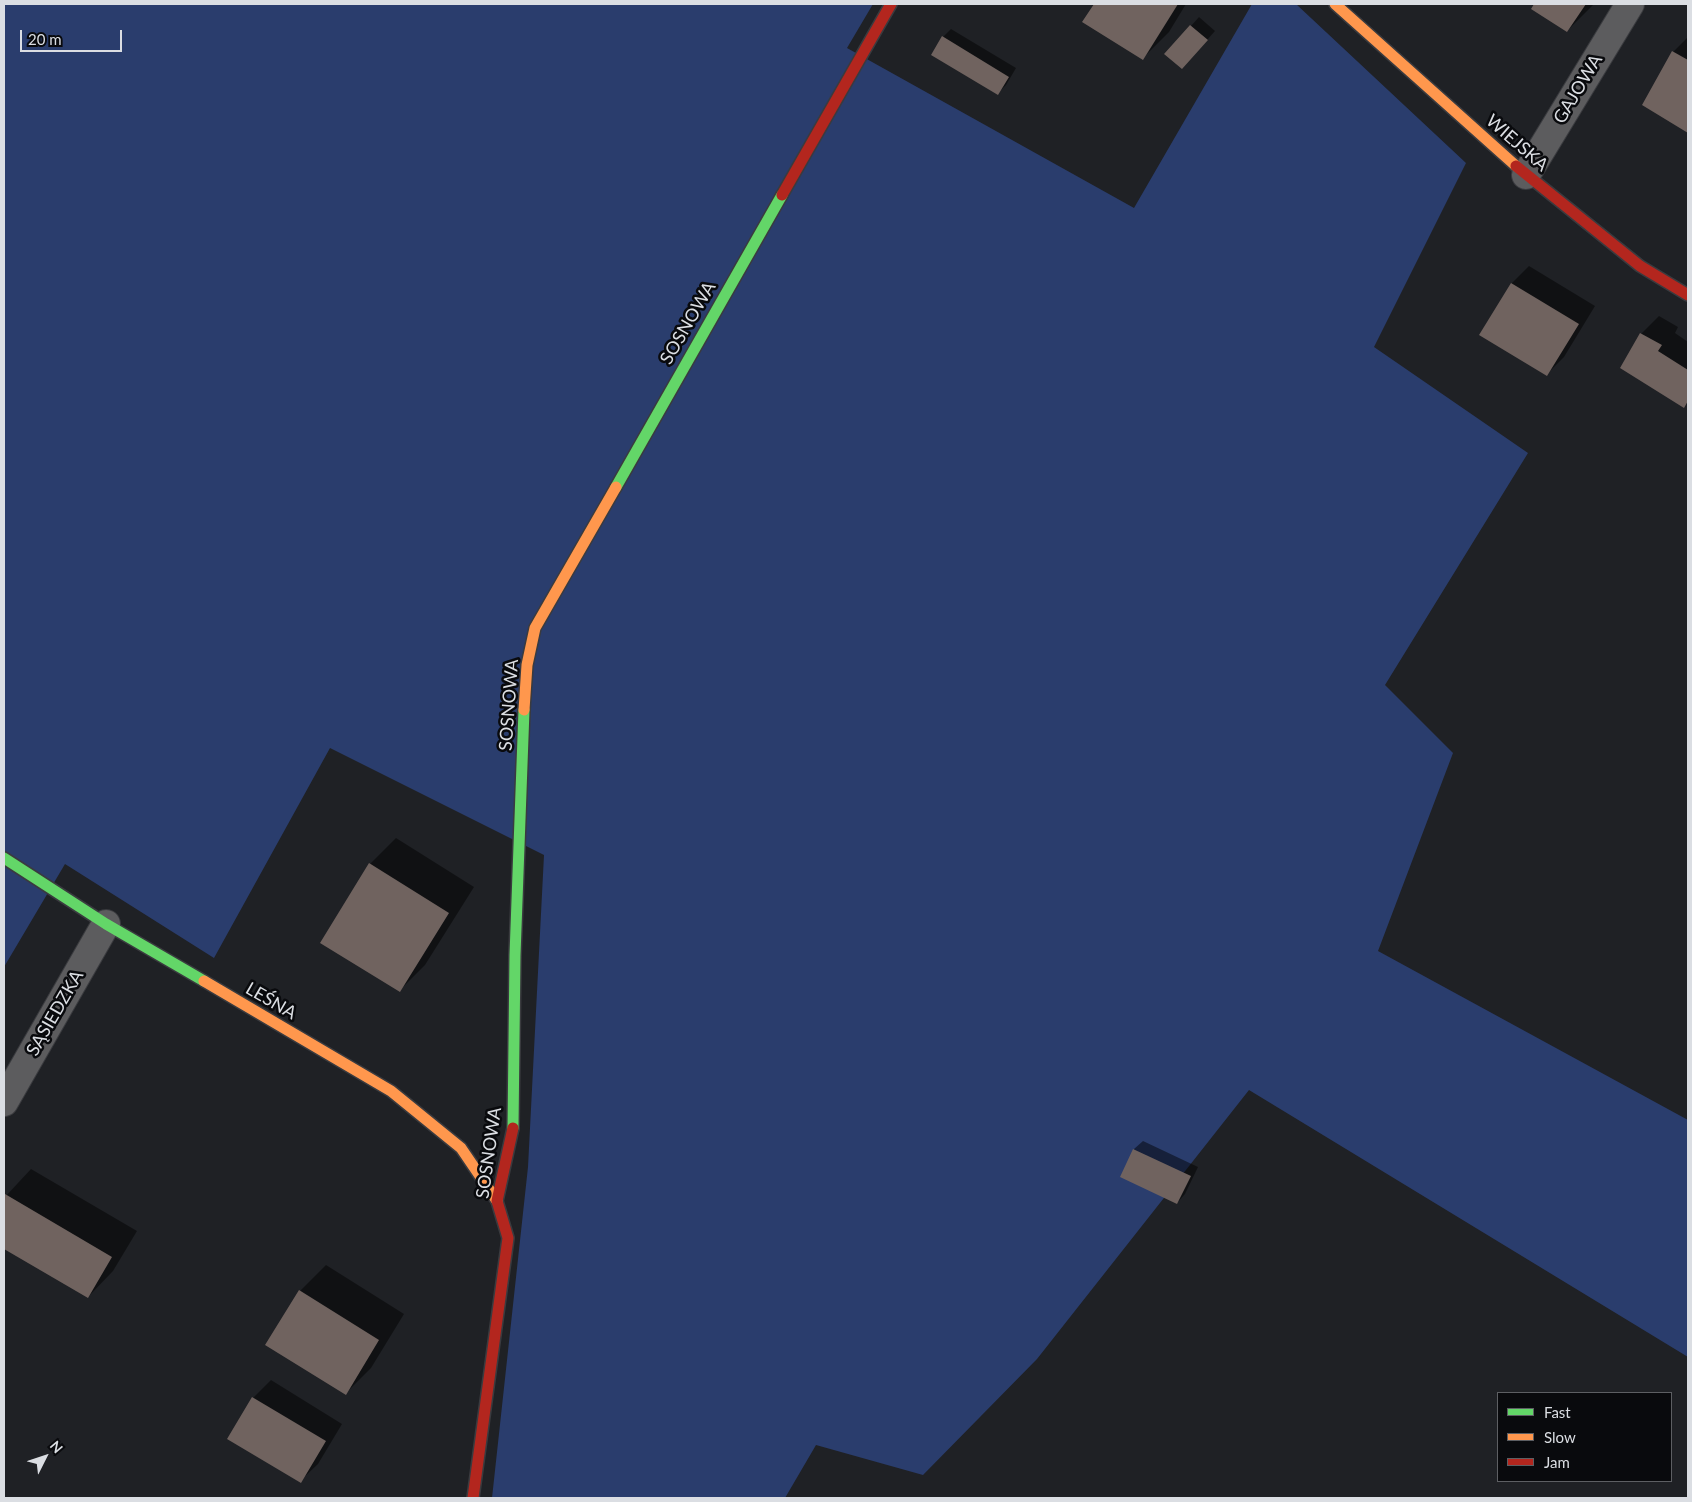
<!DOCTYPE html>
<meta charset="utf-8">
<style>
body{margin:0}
#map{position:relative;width:1692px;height:1502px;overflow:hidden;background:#1f2125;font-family:Lato,sans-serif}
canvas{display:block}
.frame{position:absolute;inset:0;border:5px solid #dbdee3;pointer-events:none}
.legend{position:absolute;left:1497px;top:1392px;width:175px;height:90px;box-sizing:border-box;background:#090a0d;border:1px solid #5d5f63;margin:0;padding:6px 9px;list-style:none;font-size:15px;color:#dbdee3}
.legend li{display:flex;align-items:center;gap:10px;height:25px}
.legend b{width:25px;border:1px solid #5d5f63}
.north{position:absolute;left:20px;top:1432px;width:50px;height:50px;-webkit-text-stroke:4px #090a0d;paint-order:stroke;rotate:49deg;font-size:14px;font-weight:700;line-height:20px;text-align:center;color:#dbdee3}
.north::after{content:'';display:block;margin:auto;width:18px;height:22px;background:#dbdee3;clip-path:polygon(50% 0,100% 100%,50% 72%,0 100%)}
.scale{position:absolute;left:20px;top:30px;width:102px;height:22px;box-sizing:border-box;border:2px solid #dbdee3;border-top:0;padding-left:6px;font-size:15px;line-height:18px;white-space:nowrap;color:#dbdee3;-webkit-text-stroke:4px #090a0d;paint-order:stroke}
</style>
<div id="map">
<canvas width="1692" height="1502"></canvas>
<div class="frame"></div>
<ul class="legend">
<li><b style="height:6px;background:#63d668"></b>Fast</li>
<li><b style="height:6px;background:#ff974d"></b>Slow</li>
<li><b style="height:6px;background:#b3261e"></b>Jam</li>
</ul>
<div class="north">N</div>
<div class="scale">20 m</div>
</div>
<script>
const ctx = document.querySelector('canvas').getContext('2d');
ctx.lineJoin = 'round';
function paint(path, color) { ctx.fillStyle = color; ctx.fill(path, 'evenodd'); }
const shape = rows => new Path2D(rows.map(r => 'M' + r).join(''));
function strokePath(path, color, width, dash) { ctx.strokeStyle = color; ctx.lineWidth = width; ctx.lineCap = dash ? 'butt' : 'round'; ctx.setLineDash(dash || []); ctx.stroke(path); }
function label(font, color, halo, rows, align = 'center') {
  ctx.font = font + ' Lato,sans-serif'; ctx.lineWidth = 5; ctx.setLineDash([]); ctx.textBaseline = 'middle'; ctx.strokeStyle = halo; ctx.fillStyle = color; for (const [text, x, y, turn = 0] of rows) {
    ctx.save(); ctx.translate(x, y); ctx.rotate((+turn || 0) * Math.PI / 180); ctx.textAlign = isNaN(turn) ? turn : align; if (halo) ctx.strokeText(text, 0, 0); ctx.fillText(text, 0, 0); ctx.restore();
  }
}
paint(shape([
 [4,4,873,4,847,48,1134,208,1252,4,1296,4,1466,163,1374,347,1528,453,1385,685,1453,753,1378,951,1688,1120,1688,1357,1249,1090,1037,1359,923,1475,816,1445,785,1498,492,1498,528,1167,544,855,330,748,214,958,65,864,4,967]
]), '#2a3d6d');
paint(shape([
 [1095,4,1186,4,1169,32,1143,58,1084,22],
 [1536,4,1594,4,1567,31,1533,8],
 [1199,17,1215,31,1190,59,1166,54],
 [951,29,1016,68,1006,85,998,93,943,37],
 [1688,37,1688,131,1643,104,1673,52],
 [1529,266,1595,306,1564,357,1546,375,1480,334,1512,283],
 [1659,316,1678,327,1675,333,1688,342,1688,402,1684,407,1641,334],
 [396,838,474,887,425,965,399,991,370,864],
 [1143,1141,1198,1167,1185,1194,1177,1203,1122,1176,1134,1149],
 [31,1169,137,1231,113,1271,88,1297,4,1248,4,1198],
 [326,1265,404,1314,371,1368,346,1393,300,1291],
 [271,1380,342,1424,318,1464,300,1481,229,1438,253,1398]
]), '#0007');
paint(shape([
 [1094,4,1178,4,1143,60,1082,22],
 [1534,4,1586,4,1567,32,1531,9],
 [1190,25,1208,40,1182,69,1164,54],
 [942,36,1009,77,998,95,931,55],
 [1672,51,1688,60,1688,133,1642,105],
 [1511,283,1579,324,1547,376,1479,335],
 [1640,333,1662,345,1658,351,1688,370,1688,401,1684,408,1620,368],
 [369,863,449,913,400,992,320,943],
 [1133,1149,1191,1176,1177,1204,1120,1177],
 [5,1194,112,1257,88,1298,4,1249],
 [299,1290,379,1340,346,1395,265,1345],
 [252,1397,326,1441,301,1483,227,1439]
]), '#70635f');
const street = shape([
 [1526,175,1630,4],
 [4,1102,106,924]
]);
const fast = shape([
 [616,487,782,195],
 [4,858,106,924,204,981],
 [513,1128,515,955,524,710]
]);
const slow = shape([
 [1335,4,1516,166],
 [524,710,527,665,535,628,616,487],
 [204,981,391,1091,461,1148,497,1201]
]);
const jam = shape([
 [1516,166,1640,266,1688,295],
 [782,195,891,4],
 [473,1498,508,1238,497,1201,513,1128]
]);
strokePath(street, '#3a3b3f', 30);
strokePath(fast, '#3a3b3f', 14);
strokePath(slow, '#3a3b3f', 14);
strokePath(jam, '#3a3b3f', 14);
strokePath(street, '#5c5c5e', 28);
strokePath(fast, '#63d668', 11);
strokePath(slow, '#ff974d', 11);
strokePath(jam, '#b3261e', 11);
label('18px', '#dbdee3', '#090a0d', [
 ["GAJOWA",1578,89,-59],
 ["WIEJSKA",1517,143,41],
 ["SOSNOWA",688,323,-60],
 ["SOSNOWA",509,705,-86],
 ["LEŚNA",271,1001,30],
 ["SĄSIEDZKA",55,1013,-60],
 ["SOSNOWA",489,1153,-82]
]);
</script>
